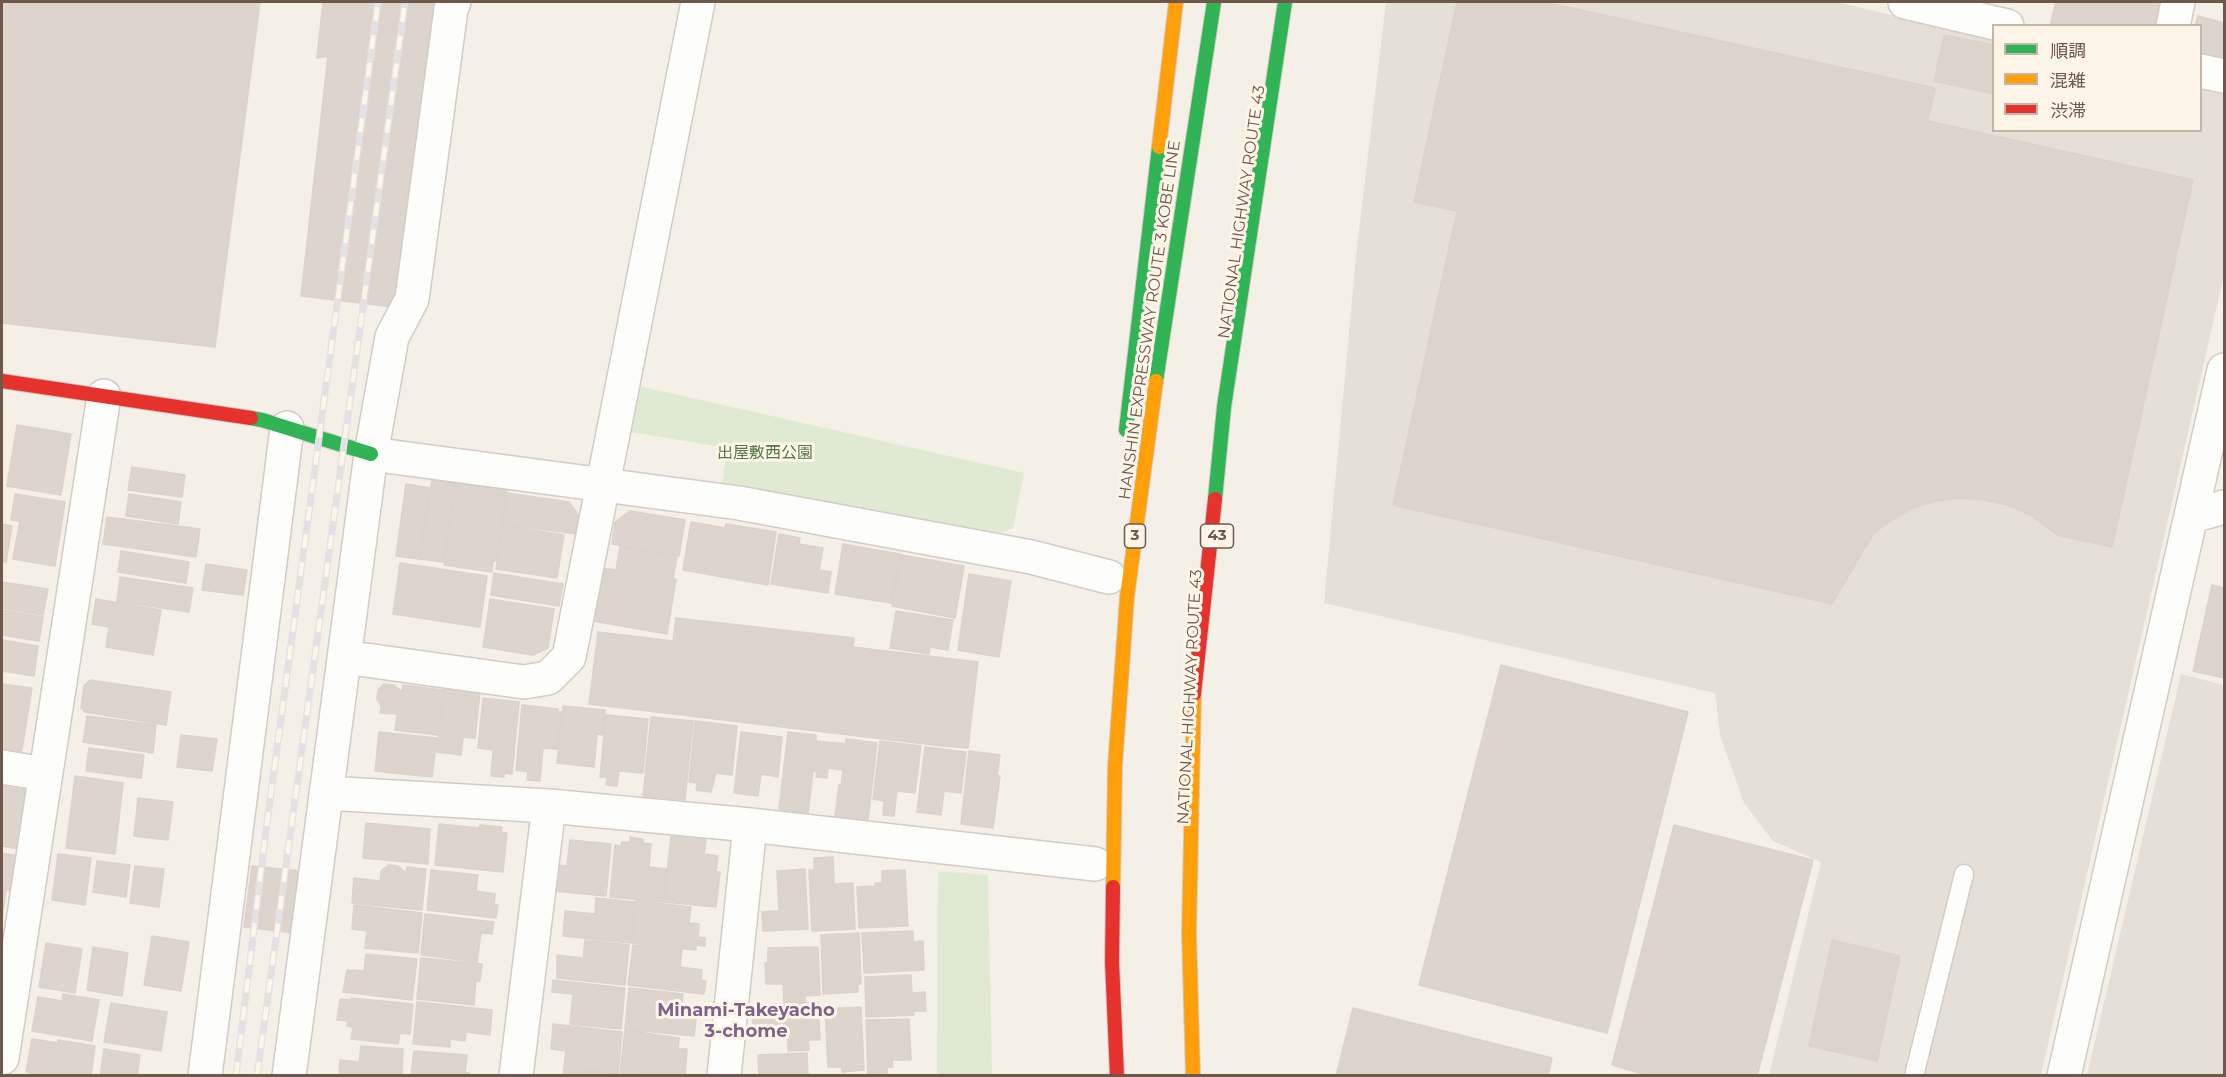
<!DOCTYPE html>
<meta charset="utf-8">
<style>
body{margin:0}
#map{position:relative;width:2226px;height:1077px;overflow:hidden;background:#f4efe7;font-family:Montserrat,"Noto Sans JP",sans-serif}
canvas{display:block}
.frame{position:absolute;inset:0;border:3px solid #6e584b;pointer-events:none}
.legend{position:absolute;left:1992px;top:24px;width:210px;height:108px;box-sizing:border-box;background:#fdf5e7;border:2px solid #c4b6a9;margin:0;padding:8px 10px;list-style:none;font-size:18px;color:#6e584b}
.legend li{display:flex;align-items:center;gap:12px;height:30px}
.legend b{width:30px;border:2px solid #c4b6a9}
</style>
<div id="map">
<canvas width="2226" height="1077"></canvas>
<div class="frame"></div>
<ul class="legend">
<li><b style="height:8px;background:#30b455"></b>順調</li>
<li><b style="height:8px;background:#ff9f0a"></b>混雑</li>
<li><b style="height:8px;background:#e5322d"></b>渋滞</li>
</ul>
</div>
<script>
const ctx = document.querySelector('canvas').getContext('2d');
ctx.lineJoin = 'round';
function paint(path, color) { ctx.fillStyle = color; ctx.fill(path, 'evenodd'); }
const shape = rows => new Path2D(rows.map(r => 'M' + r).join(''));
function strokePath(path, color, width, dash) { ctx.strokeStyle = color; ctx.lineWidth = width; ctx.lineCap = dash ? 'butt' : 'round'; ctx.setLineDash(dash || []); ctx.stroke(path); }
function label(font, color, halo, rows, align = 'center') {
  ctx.font = font + ' Montserrat,"Noto Sans JP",sans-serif'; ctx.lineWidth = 6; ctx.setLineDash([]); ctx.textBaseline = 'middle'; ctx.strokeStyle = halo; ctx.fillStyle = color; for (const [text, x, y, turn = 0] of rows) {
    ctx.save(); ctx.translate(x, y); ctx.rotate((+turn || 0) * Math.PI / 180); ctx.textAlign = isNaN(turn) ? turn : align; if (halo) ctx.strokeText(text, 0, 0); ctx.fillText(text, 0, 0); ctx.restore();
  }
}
paint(shape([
 [1386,2,1836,2,1993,39,1994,130,2200,130,2201,88,2224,94,2224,275,2041,1075,1769,1075,1821,862,1773,841,1744,803,1720,735,1715,693,1324,603,1356,257],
 [2181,674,2224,685,2224,1075,2087,1075]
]), '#e6dfd8');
paint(shape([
 [639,386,1024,473,1013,528,997,533,722,483,728,448,631,432],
 [938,871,988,875,992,1075,937,1075]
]), '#e0ead3');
const building = shape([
 [2,2,260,2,215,347,2,323,2,2],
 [323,2,440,2,402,308,301,296,328,56,317,58,323,2],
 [1457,2,1544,2,1935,88,1928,121,2193,180,2112,547,2057,535,2030,515,2008,505,1984,500,1960,498,1936,501,1913,508,1892,520,1873,534,1832,604,1393,505,1457,211,1414,202,1457,2],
 [2056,2,2168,2,2163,26,2050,26,2056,2],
 [2198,16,2224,23,2224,69,2200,63,2200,26,2195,26,2198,16],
 [1944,35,1994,45,1994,94,1934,81,1944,35],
 [17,425,71,434,61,495,7,486,17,425],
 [132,467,185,475,182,497,128,490,132,467],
 [453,479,507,488,496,561,493,561,492,572,444,565,455,485,452,485,453,479],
 [432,480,452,483,451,485,455,486,443,562,420,559,432,480],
 [406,484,430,488,419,559,396,556,406,484],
 [507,493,569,502,580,517,577,534,503,524,507,493],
 [15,494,65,502,55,566,13,559,20,521,11,520,15,494],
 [129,494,181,502,178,524,126,516,129,494],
 [630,511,685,520,679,556,612,544,615,522,630,511],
 [107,517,200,529,196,557,103,544,107,517],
 [691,522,725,528,726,524,776,532,768,585,683,570,691,522],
 [2,524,12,526,6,562,2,561,2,524],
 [503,525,564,535,557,578,496,569,503,525],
 [779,534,800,538,799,544,823,548,819,570,831,572,828,593,771,584,779,534],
 [843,544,900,554,891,603,835,594,843,544],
 [620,547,677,557,673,579,676,579,667,634,593,621,602,568,616,570,620,547],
 [121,551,189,562,186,583,118,572,121,551],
 [901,555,964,566,955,618,892,606,901,555],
 [400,563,487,576,480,627,393,614,400,563],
 [206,564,247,570,243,595,202,590,206,564],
 [494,573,563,584,559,606,491,595,494,573],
 [969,574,1011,581,999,657,958,650,969,574],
 [120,577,193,588,189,612,117,601,120,577],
 [2,582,48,589,43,615,2,608,2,582],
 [2212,585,2224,588,2224,678,2193,671,2212,585],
 [96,599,161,610,153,655,106,647,109,627,92,624,96,599],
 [490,599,554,609,548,648,533,655,483,647,490,599],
 [2,610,43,617,39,641,2,635,2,610],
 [896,611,953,620,948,650,930,647,929,654,890,648,896,611],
 [676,618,854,638,853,647,953,659,942,746,589,704,598,632,673,641,676,618],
 [2,640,38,646,34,676,2,671,2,640],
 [953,659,978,662,968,748,942,746,953,659],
 [1501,665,1688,712,1607,1033,1419,985,1501,665],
 [90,680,171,692,166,725,85,712,81,708,84,686,90,680],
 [2,684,32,688,21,756,2,753,2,684],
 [384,684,394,685,402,692,403,685,443,690,438,735,395,730,397,714,380,713,381,706,377,699,378,690,384,684],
 [444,689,480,692,475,738,463,737,461,755,437,752,444,689],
 [483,698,519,702,512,774,504,773,504,777,491,776,493,750,478,748,483,698],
 [522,705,558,709,558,712,561,712,557,749,543,748,540,781,527,780,528,772,516,770,522,705],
 [563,706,605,710,603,735,597,734,594,767,557,763,563,706],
 [606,715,648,719,643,773,619,771,617,786,606,785,607,777,600,777,606,715],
 [87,716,156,725,153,753,83,742,87,716],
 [651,717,693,721,685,800,643,796,651,717],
 [695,721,737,726,732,775,716,773,711,792,696,790,697,783,689,782,695,721],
 [379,732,437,738,432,777,375,771,379,732],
 [741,732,782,737,778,777,761,774,758,796,734,793,741,732],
 [788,732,816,735,816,741,846,744,846,739,877,743,868,820,835,816,839,785,841,785,843,770,828,768,827,778,816,777,817,772,813,771,808,813,779,809,788,732],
 [181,735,217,739,212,771,177,767,181,735],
 [880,741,921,746,915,793,897,791,894,816,883,815,884,801,873,799,880,741],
 [925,747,966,752,961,793,944,791,941,815,917,812,925,747],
 [89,748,144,755,141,778,86,771,89,748],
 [969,751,1000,755,997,776,1000,776,993,828,961,824,969,751],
 [75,776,123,783,115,854,66,848,75,776],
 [2,786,30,791,20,849,2,846,2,786],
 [138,798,173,802,168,840,134,836,138,798],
 [366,823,430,829,428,864,363,858,366,823],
 [439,824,479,828,480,825,502,827,501,832,507,833,503,872,435,865,439,824],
 [1674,825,1813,860,1757,1076,1650,1076,1612,1065,1674,825],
 [671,836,706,839,704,854,718,856,716,872,720,872,716,907,664,902,671,836],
 [630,837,643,839,643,843,651,844,649,867,666,869,663,902,610,897,615,845,621,846,622,842,630,842,630,837],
 [570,840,611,844,606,896,554,891,556,865,567,866,570,840],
 [2,853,17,856,12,891,6,890,2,919,2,853],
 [58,854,91,858,85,905,52,900,58,854],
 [833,857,834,884,853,883,855,929,812,931,809,870,814,870,814,858,833,857],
 [97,861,130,865,126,897,93,892,97,861],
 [388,865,398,866,406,873,407,867,426,869,422,910,352,903,354,878,380,881,381,871,388,865],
 [135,866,164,869,159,907,130,903,135,866],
 [252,866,300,871,293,933,244,927,252,866],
 [805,869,808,929,763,931,762,912,779,911,777,871,805,869],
 [431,870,478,875,476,891,495,894,494,905,498,905,496,918,427,910,431,870],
 [905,870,908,926,859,928,857,887,875,886,875,883,882,883,882,871,905,870],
 [596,898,635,902,631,943,563,936,565,911,595,914,596,898],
 [636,901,691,907,689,923,699,924,698,937,705,938,705,946,696,945,696,950,632,943,636,901],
 [354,905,422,913,418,953,365,948,367,931,352,929,354,905],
 [425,914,494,922,492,934,481,933,477,962,421,955,425,914],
 [913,931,913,942,923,941,924,970,864,973,862,933,913,931],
 [859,933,861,984,858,984,858,992,823,994,821,935,859,933],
 [152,936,189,942,181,991,144,985,152,936],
 [585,940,629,945,625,985,557,978,557,955,583,958,585,940],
 [1832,940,1900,956,1877,1061,1809,1046,1832,940],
 [46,943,82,949,75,993,39,987,46,943],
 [633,945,682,950,680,967,702,970,701,980,706,981,704,994,628,985,633,945],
 [93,947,128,953,122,996,87,990,93,947],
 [818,947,820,995,805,996,805,1002,784,1002,783,984,766,984,765,963,768,963,768,948,818,947],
 [366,954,417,959,412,1000,343,992,347,970,364,971,366,954],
 [421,958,482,964,480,981,476,981,474,1005,417,999,421,958],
 [911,975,912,993,925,992,926,1011,913,1011,914,1015,866,1017,865,977,911,975],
 [553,980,625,988,621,1029,570,1024,573,994,552,992,553,980],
 [629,988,683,994,681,1012,697,1013,694,1036,625,1029,629,988],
 [63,994,99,1000,92,1041,32,1031,38,997,62,1001,63,994],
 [351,998,413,1004,410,1034,400,1033,398,1044,351,1039,353,1027,347,1026,348,1021,337,1020,340,999,351,1000,351,998],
 [417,1002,492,1010,490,1035,466,1032,465,1041,450,1039,450,1047,413,1044,417,1002],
 [818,1002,820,1040,808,1040,809,1050,788,1051,788,1028,753,1030,752,1005,818,1002],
 [111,1003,167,1012,161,1051,104,1042,111,1003],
 [861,1007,864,1070,842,1072,842,1067,828,1067,825,1009,861,1007],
 [1353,1008,1552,1058,1548,1076,1336,1076,1353,1008],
 [909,1019,911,1060,892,1060,893,1067,887,1067,887,1076,868,1076,866,1020,909,1019],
 [553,1024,622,1032,618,1073,564,1067,566,1051,551,1049,553,1024],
 [625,1030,679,1038,678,1049,687,1049,685,1076,649,1076,620,1073,625,1030],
 [32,1039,58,1043,58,1040,95,1046,91,1076,50,1076,26,1072,32,1039],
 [361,1046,403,1049,402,1076,339,1076,340,1060,359,1062,361,1046],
 [104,1049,140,1055,137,1076,100,1076,104,1049],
 [414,1051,467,1055,465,1073,470,1073,469,1076,411,1076,414,1051],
 [807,1053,808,1076,759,1076,758,1055,807,1053],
 [564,1068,617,1074,617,1076,563,1076,564,1068]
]);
paint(building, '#ddd5cd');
strokePath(building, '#dcd2ca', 1.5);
const lane = shape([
 [1914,1076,1964,874]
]);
const street = shape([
 [1905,2,2007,26],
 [2173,26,2178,2],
 [2200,71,2224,76],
 [371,454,739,503,1031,557,1109,577],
 [2192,516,2224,507],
 [344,657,524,682,548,678,569,657,698,2],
 [2,767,45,774],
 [326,793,549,806,750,825],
 [2,1058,104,396],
 [205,1076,287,428],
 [289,1076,371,454,392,337,412,299,451,9,454,2],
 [516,1076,549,806],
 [724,1076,750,825,1095,864],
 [2064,1076,2224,370]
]);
const fast = shape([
 [1156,381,1214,2],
 [251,418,262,420,371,454],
 [1126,430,1159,147],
 [1215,499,1224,407,1285,2]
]);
const slow = shape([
 [1159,147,1176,2],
 [1113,887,1115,766,1127,597,1156,381],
 [1193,1076,1189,932,1194,694]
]);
const jam = shape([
 [2,381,251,418],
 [1194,694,1215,499],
 [1113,887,1112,962,1117,1076]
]);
strokePath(lane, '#d3ccc6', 21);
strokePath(street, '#d3ccc6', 36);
strokePath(fast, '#d2cbc4', 16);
strokePath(slow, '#d2cbc4', 16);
strokePath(jam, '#d2cbc4', 16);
strokePath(lane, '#fdfdfb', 18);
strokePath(street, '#fdfdfb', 33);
strokePath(fast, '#30b455', 14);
strokePath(slow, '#ff9f0a', 14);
strokePath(jam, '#e5322d', 14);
const rail = shape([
 [236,1076,266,830,378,2],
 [257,1076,405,2]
]);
strokePath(rail, '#e3e1e3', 7);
strokePath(rail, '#fdf5e7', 4.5, [14]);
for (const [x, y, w] of [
 [1135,536,21],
 [1217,536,33]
]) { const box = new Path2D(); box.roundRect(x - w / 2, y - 12, w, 24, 4.5); ctx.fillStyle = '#fdf5e7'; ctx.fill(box); strokePath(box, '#6e584b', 1.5); }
label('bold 15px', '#6e584b', null, [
 ["3",1135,536],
 ["43",1217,536]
]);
label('16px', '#6e584b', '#fdf5e7', [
 ["NATIONAL HIGHWAY ROUTE 43",1242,212,-82],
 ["HANSHIN EXPRESSWAY ROUTE 3 KOBE LINE",1150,320,-82],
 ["NATIONAL HIGHWAY ROUTE 43",1190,697,-87]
]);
label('16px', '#557947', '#fdf5e7', [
 ["出屋敷西公園",765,453]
]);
label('bold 18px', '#7d638b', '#fdf5e7', [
 ["Minami-Takeyacho",746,1011],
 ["3-chome",746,1032]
]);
</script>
